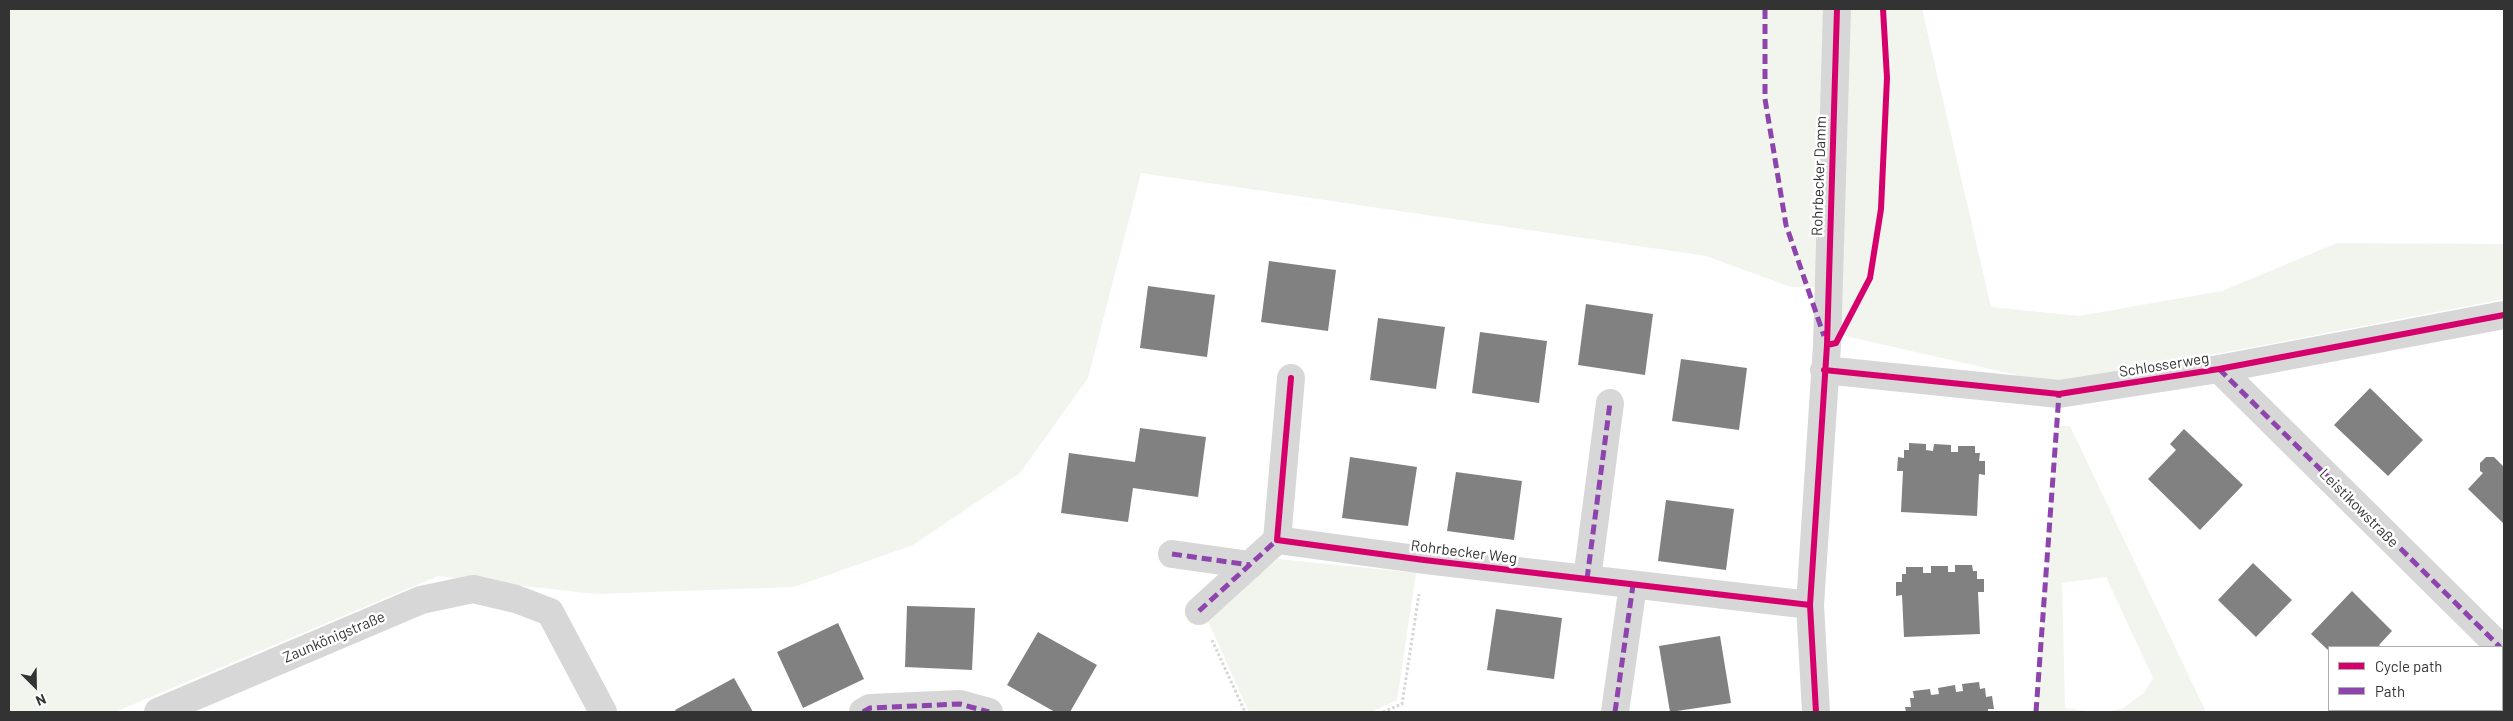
<!DOCTYPE html>
<meta charset="utf-8">
<style>
body{margin:0}
#map{position:relative;width:2513px;height:721px;overflow:hidden;background:#fff;font-family:Barlow,sans-serif}
canvas{display:block}
.frame{position:absolute;inset:0;border:10px solid #333;pointer-events:none}
.legend{position:absolute;left:2328px;top:646px;width:175px;height:65px;box-sizing:border-box;background:#fff;border:1px solid #adadad;margin:0;padding:6px 9px;list-style:none;font-size:15px;color:#333}
.legend li{display:flex;align-items:center;gap:10px;height:25px}
.legend b{width:25px;border:1px solid #adadad}
.north{position:absolute;left:10px;top:661px;width:50px;height:50px;-webkit-text-stroke:4px #fff;paint-order:stroke;rotate:157deg;font-size:14px;font-weight:700;line-height:20px;text-align:center;color:#333}
.north::after{content:'';display:block;margin:auto;width:18px;height:22px;background:#333;clip-path:polygon(50% 0,100% 100%,50% 72%,0 100%)}
</style>
<div id="map">
<canvas width="2513" height="721"></canvas>
<div class="frame"></div>
<ul class="legend">
<li><b style="height:6px;background:#d6006c"></b>Cycle path</li>
<li><b style="height:6px;background:#8e44ad"></b>Path</li>
</ul>
<div class="north">N</div>
</div>
<script>
const ctx = document.querySelector('canvas').getContext('2d');
ctx.lineJoin = 'round';
function paint(path, color) { ctx.fillStyle = color; ctx.fill(path, 'evenodd'); }
const shape = rows => new Path2D(rows.map(r => 'M' + r).join(''));
function strokePath(path, color, width, dash) { ctx.strokeStyle = color; ctx.lineWidth = width; ctx.lineCap = dash ? 'butt' : 'round'; ctx.setLineDash(dash || []); ctx.stroke(path); }
function label(font, color, halo, rows, align = 'center') {
  ctx.font = font + ' Barlow,sans-serif'; ctx.lineWidth = 5; ctx.setLineDash([]); ctx.textBaseline = 'middle'; ctx.strokeStyle = halo; ctx.fillStyle = color; for (const [text, x, y, turn = 0] of rows) {
    ctx.save(); ctx.translate(x, y); ctx.rotate((+turn || 0) * Math.PI / 180); ctx.textAlign = isNaN(turn) ? turn : align; if (halo) ctx.strokeText(text, 0, 0); ctx.fillText(text, 0, 0); ctx.restore();
  }
}
paint(shape([
 [9,9,1922,9,1991,307,2079,316,2222,291,2337,243,2504,244,2504,299,2254,347,2052,383,1832,333,1814,287,1791,287,1706,256,1141,173,1088,378,1020,473,913,545,794,587,595,594,438,576,115,712,9,712],
 [2057,426,2070,426,2206,712,2107,712,2123,708,2144,693,2153,678,2106,577,2062,583,2065,708,2096,712,2036,712],
 [1278,559,1416,573,1397,700,1371,712,1249,712,1206,617]
]), '#f1f5ed');
paint(shape([
 [1269,261,1336,270,1328,331,1261,322],
 [1148,286,1215,295,1207,357,1140,348],
 [1586,304,1653,314,1645,375,1578,365],
 [1378,318,1445,327,1436,389,1370,380],
 [1480,332,1547,341,1539,403,1472,393],
 [1681,359,1747,368,1739,430,1672,421],
 [2370,388,2423,440,2388,476,2334,425],
 [1140,428,1206,437,1198,497,1133,488,1128,522,1061,513,1069,453,1135,462],
 [2184,429,2243,485,2200,530,2148,479,2176,450,2170,444],
 [1909,443,1926,444,1926,450,1933,451,1934,444,1951,445,1951,452,1958,452,1958,446,1975,446,1975,453,1980,453,1979,461,1985,461,1985,475,1979,474,1977,516,1901,512,1903,471,1897,471,1898,457,1904,458,1904,450,1909,450],
 [1350,457,1417,467,1408,526,1342,518],
 [2486,457,2494,457,2504,467,2504,524,2468,489,2483,473,2480,471,2480,463],
 [1456,472,1522,481,1514,540,1447,531],
 [1666,500,1734,509,1726,570,1658,561],
 [2253,563,2292,600,2256,637,2218,600],
 [1955,565,1972,565,1973,571,1977,571,1977,579,1984,579,1984,592,1978,592,1980,634,1904,637,1902,595,1896,596,1896,582,1902,582,1902,574,1906,574,1906,567,1923,567,1923,573,1931,573,1931,566,1948,566,1948,572,1955,572],
 [2352,591,2392,631,2379,645,2381,647,2329,647,2329,651,2311,634],
 [907,606,975,608,972,670,905,667],
 [1496,609,1562,618,1554,679,1487,670],
 [838,623,864,679,803,708,777,652],
 [1038,632,1097,665,1070,712,1055,712,1007,685],
 [1720,636,1731,703,1670,712,1659,646],
 [734,678,753,712,676,712,675,710],
 [1979,682,1980,689,1985,688,1986,697,1992,696,1994,709,1988,709,1988,712,1906,712,1905,707,1911,707,1910,698,1914,698,1913,691,1930,689,1931,695,1939,694,1938,688,1955,685,1956,692,1963,691,1962,684]
]), '#818181');
strokePath(shape([
 [1212,640,1245,712],
 [1383,712,1402,704,1419,594]
]), '#d6d6d6', 3, [2.5, 2.5]);
strokePath(shape([
 [2219,369,2500,647],
 [1824,370,2059,394,2219,369,2504,315],
 [1291,378,1277,540,1424,560,1810,605],
 [1172,554,1250,565],
 [1587,579,1610,403],
 [1199,611,1277,540],
 [158,712,421,600,473,589,516,599,550,612,603,712],
 [863,712,870,708,960,704,989,712],
 [1615,712,1633,585],
 [1816,712,1810,605,1827,345,1837,9]
]), '#d7d7d7', 28);
strokePath(shape([
 [1765,9,1765,99,1786,225,1824,336],
 [2219,369,2500,647],
 [1172,554,1250,565],
 [1587,579,1610,403],
 [1199,611,1277,540],
 [863,712,870,708,960,704,989,712],
 [1615,712,1633,585],
 [2036,712,2059,394]
]), '#8e44ad', 5, [10, 5]);
strokePath(shape([
 [1827,345,1836,343,1870,278,1881,209,1887,78,1883,9],
 [1824,370,2059,394,2219,369,2504,315],
 [1291,378,1277,540,1424,560,1810,605],
 [1816,712,1810,605,1827,345,1837,9]
]), '#d6006c', 6);
label('15px', '#333', '#fff', [
 ["Rohrbecker Damm",1819,176,-88],
 ["Schlosserweg",2164,365,-9],
 ["Leistikowstraße",2359,508,45],
 ["Rohrbecker Weg",1464,552,7],
 ["Zaunkönigstraße",334,637,-23]
]);
</script>
